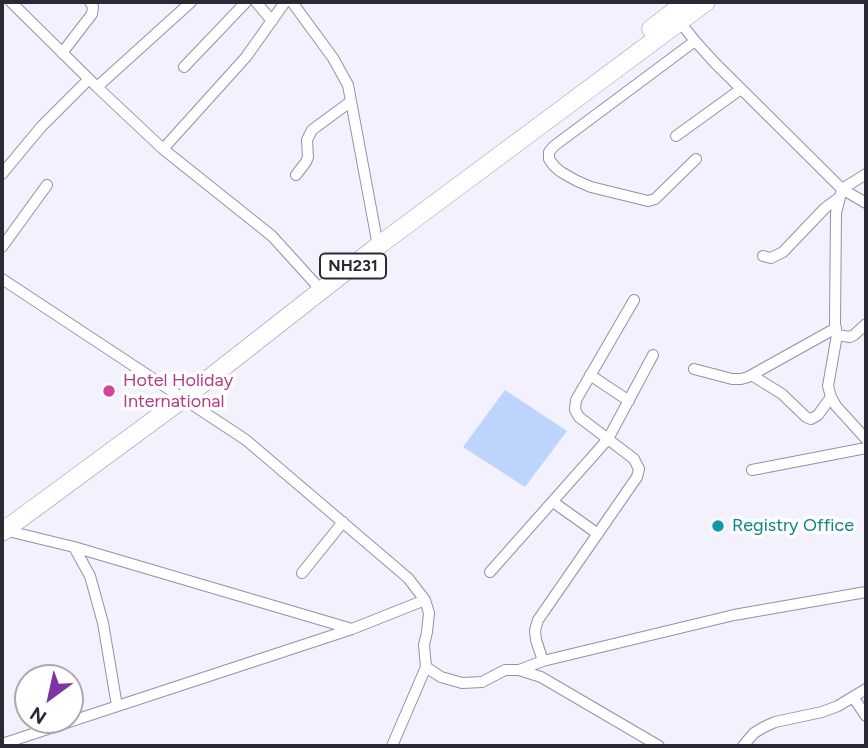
<!DOCTYPE html>
<style>
body{margin:0}
#map{position:relative;width:868px;height:748px;overflow:hidden;background:#f4f1fe;font-family:Figtree,sans-serif}
canvas{display:block}
.frame{position:absolute;inset:0;border:4px solid #2b2935;pointer-events:none}
.north{position:absolute;left:14px;top:664px;width:70px;height:70px;box-sizing:border-box;background:#fff;border:2px solid #aaa9ae;border-radius:50%;rotate:213deg;font-size:19px;font-weight:700;line-height:28px;text-align:center;color:#2b2935}
.north::after{content:'';display:block;margin:auto;width:24px;height:32px;background:#8033a4;clip-path:polygon(50% 0,100% 100%,50% 72%,0 100%)}
</style>
<div id="map">
<canvas width="868" height="748"></canvas>
<div class="frame"></div>
<div class="north">N</div>
</div>
<script>
const ctx = document.querySelector('canvas').getContext('2d');
ctx.lineJoin = 'round';
function paint(path, color) { ctx.fillStyle = color; ctx.fill(path, 'evenodd'); }
const shape = rows => new Path2D(rows.map(r => 'M' + r).join(''));
function strokePath(path, color, width, dash) { ctx.strokeStyle = color; ctx.lineWidth = width; ctx.lineCap = dash ? 'butt' : 'round'; ctx.setLineDash(dash || []); ctx.stroke(path); }
function label(font, color, halo, rows, align = 'center') {
  ctx.font = font + ' Figtree,sans-serif'; ctx.lineWidth = 7; ctx.setLineDash([]); ctx.textBaseline = 'middle'; ctx.strokeStyle = halo; ctx.fillStyle = color; for (const [text, x, y, turn = 0] of rows) {
    ctx.save(); ctx.translate(x, y); ctx.rotate((+turn || 0) * Math.PI / 180); ctx.textAlign = isNaN(turn) ? turn : align; if (halo) ctx.strokeText(text, 0, 0); ctx.fillText(text, 0, 0); ctx.restore();
  }
}
paint(shape([
 [505,390,567,431,525,487,463,447]
]), '#bdd5fc');
const minor = shape([
 [11,2,97,87,163,149,272,236,321,290],
 [256,2,272,21],
 [292,2,333,58,348,85,378,246],
 [680,22,695,41,715,63,842,189,866,203],
 [695,41,554,146,549,152,549,159,554,166,561,172,577,181,591,187,648,201,655,199,696,159],
 [62,53,92,14,93,7,90,2],
 [184,67,246,2],
 [97,87,191,2],
 [676,136,741,89],
 [163,149,246,57,285,2],
 [2,174,41,127,89,79],
 [866,174,842,189,836,213,835,324,837,335,828,386,831,397,836,406,866,439],
 [296,175,306,162,308,157,307,140,312,130,350,102],
 [2,247,47,185],
 [763,256,771,258,783,252,825,208,840,197],
 [2,279,246,440,408,578,425,600,429,613,427,632,424,645,426,667,441,677,462,683,482,682,505,670,519,670,541,677,659,746],
 [837,335,850,337,854,335,866,324],
 [694,369,732,379,741,379,748,377,836,328],
 [590,375,629,401],
 [753,376,782,394,806,417,811,419,818,415,831,397],
 [752,470,866,448],
 [553,502,598,534],
 [4,530,74,547,352,629],
 [74,547,90,576,103,623,117,706],
 [490,572,608,439,653,355],
 [302,573,343,522],
 [543,661,536,640,535,630,538,620,637,477,639,469,634,459,579,417,575,410,576,400,634,300],
 [519,670,543,661,734,615,866,592],
 [853,697,866,716],
 [2,744,352,629,425,600],
 [392,746,426,667],
 [743,746,754,733,764,727,775,722,822,712,838,706,866,689]
]);
const trunk = shape([
 [651,29,686,2],
 [2,532,184,398,378,246,706,2]
]);
strokePath(minor, '#948fac', 12);
strokePath(trunk, '#948fac', 19);
strokePath(minor, '#fff', 10);
strokePath(trunk, '#fff', 18);
for (const [x, y, r, color] of [
 [109,391,7,"#d1479c"],
 [718,526,7,"#0f9aa8"]
]) { const dot = new Path2D(); dot.arc(x, y, r, 0, 2 * Math.PI); ctx.fillStyle = color; ctx.fill(dot); strokePath(dot, '#fff', 2.5); }
for (const [x, y, w] of [
 [353,266,66]
]) { const box = new Path2D(); box.roundRect(x - w / 2, y - 12.5, w, 25, 5); ctx.fillStyle = '#fff'; ctx.fill(box); strokePath(box, '#2b2935', 2); }
label('bold 16px', '#2b2935', null, [
 ["NH231",353,266]
]);
label('18px', '#b23c85', '#fff', [
 ["Hotel Holiday",123,381],
 ["International",123,402]
], 'left');
label('18px', '#0d838f', '#fff', [
 ["Registry Office",732,526]
], 'left');
</script>
